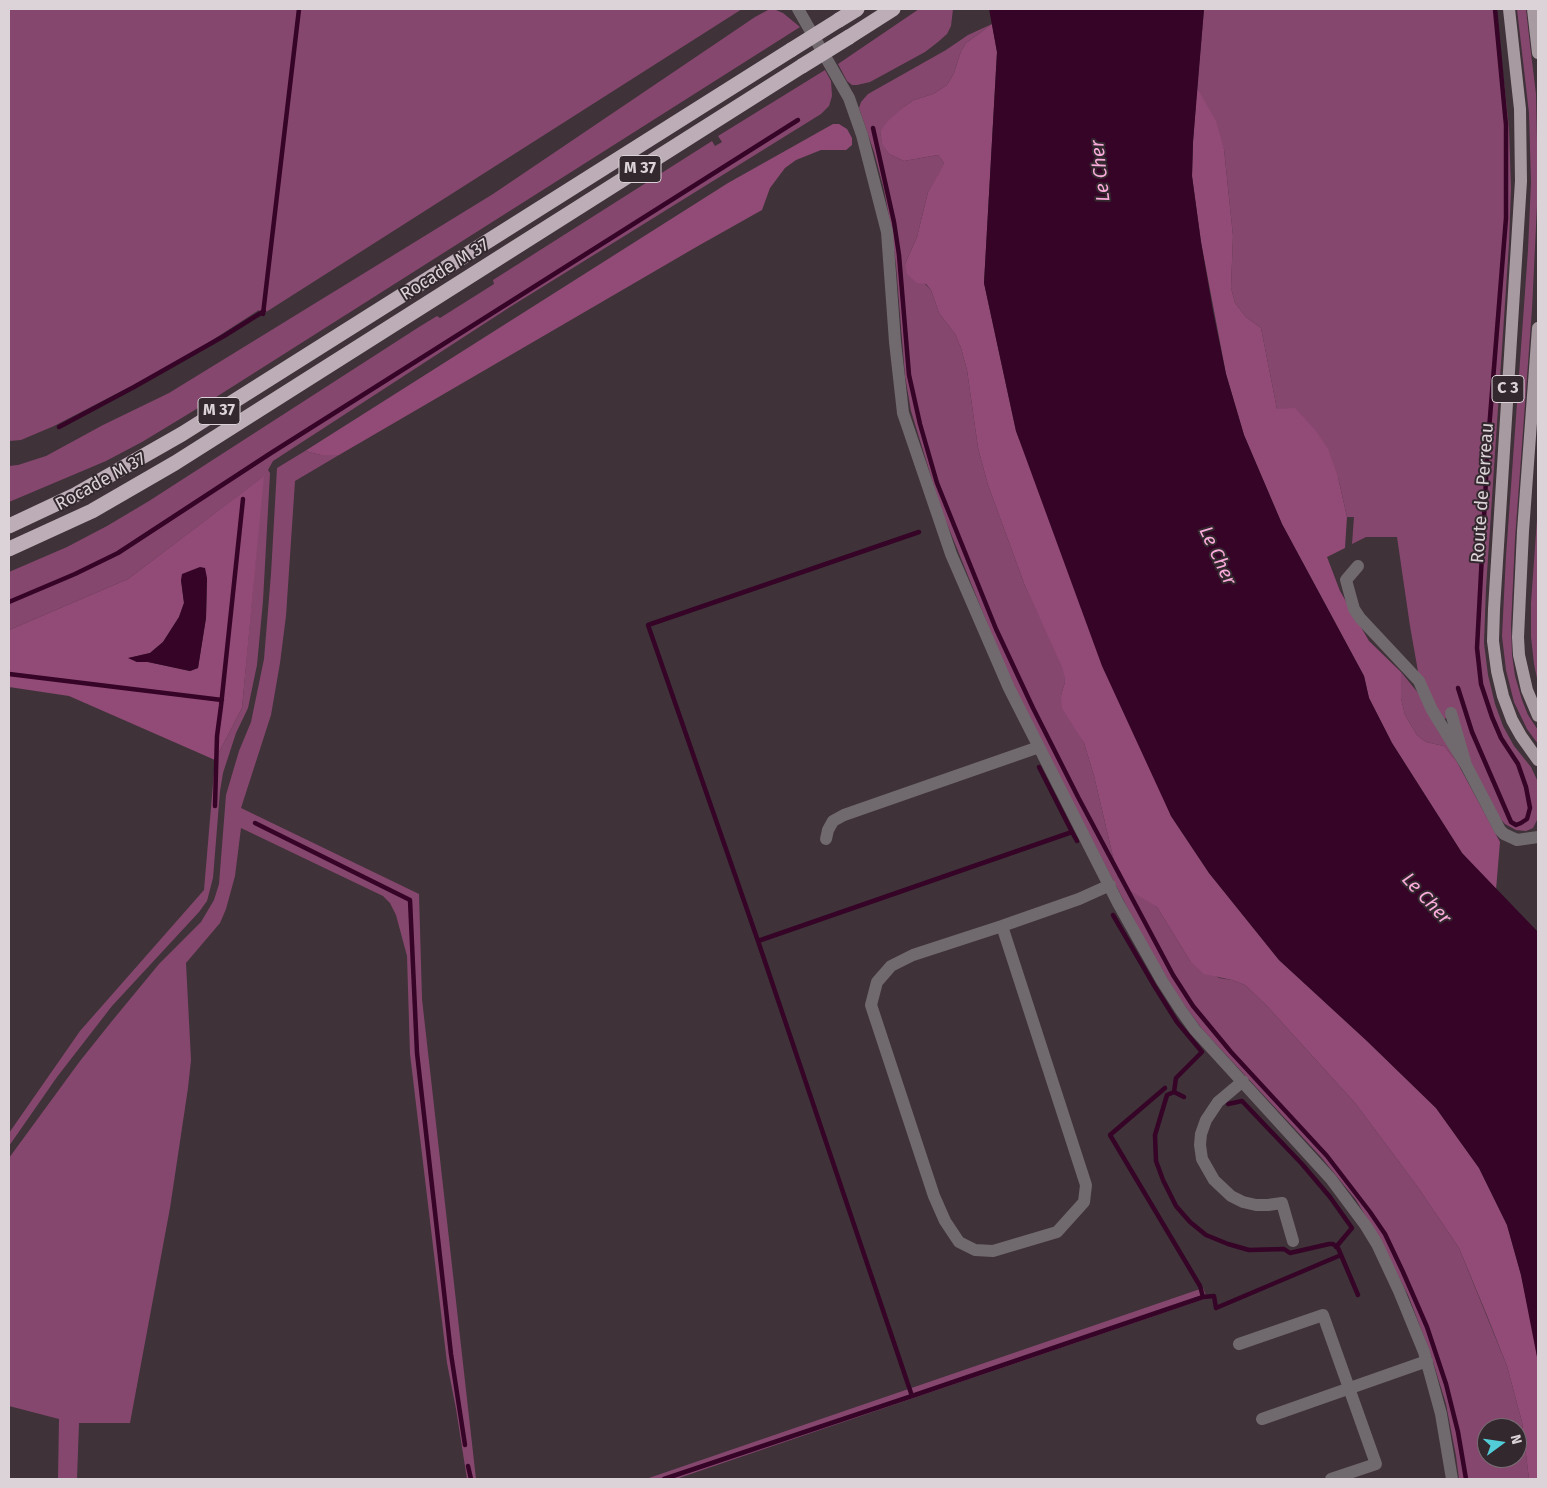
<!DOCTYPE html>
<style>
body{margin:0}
#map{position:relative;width:1547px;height:1488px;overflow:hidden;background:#3f3239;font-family:"Fira Sans",sans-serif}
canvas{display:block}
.frame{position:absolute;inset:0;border:10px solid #dbd3d7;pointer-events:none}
.north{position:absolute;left:1477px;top:1418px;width:50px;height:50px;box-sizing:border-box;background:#34282f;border:1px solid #776c72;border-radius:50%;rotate:76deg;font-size:14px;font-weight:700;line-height:20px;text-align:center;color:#dbd3d7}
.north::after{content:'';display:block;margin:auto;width:18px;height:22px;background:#52ccd6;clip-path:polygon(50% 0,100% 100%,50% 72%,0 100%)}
</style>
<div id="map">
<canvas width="1547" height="1488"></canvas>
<div class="frame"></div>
<div class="north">N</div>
</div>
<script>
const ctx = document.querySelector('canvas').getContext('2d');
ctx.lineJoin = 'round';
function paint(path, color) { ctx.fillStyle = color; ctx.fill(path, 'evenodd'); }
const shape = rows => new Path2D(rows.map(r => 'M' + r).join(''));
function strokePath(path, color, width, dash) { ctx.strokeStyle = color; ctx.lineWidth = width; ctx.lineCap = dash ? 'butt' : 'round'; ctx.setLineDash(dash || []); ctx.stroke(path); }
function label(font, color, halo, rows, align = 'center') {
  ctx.font = font + ' "Fira Sans",sans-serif'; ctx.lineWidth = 4; ctx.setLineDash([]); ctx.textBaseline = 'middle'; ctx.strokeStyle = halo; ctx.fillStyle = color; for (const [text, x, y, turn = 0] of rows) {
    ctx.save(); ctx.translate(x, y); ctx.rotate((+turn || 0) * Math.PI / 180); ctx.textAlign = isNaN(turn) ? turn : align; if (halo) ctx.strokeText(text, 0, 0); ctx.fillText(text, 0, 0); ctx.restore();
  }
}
paint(shape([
 [9,9,742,9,263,314,259,316,259,310,180,361,54,426,21,440,9,441],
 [919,9,953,9,951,26,947,34,938,42,925,52,870,82,857,85,852,85,847,81,838,64],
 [1204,9,1496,9,1509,128,1511,188,1509,243,1486,588,1484,643,1488,675,1495,704,1503,726,1514,746,1531,767,1538,782,1537,820,1533,828,1526,831,1516,830,1505,824,1495,813,1449,718,1442,719,1419,677,1410,626,1397,537,1366,537,1352,544,1354,517,1347,517,1338,477,1277,409,1261,328,1246,317,1235,303,1231,288,1233,236,1224,149,1197,88],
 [1517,9,1526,9,1530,45,1536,94,1538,185,1532,309,1515,539,1511,626,1512,655,1515,676,1522,700,1528,715,1538,730,1538,744,1527,729,1514,702,1506,670,1502,636,1506,556,1528,250,1531,182,1529,113],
 [768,10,776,10,783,13,800,27,213,399,142,442,106,461,9,502,9,466,18,465,46,456,103,425,169,393,493,194,755,17],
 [992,24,966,43,961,51,954,73,947,85,933,94,914,100,902,108,880,131,882,143,889,154,904,161,938,155,944,163,942,170,928,192,917,237,905,264,931,290,939,313,955,334,961,348,967,370,978,448,988,485,1025,586,1064,669,1065,682,1061,695,1074,725,1084,743,1094,776,1118,878,1157,907,1190,961,1219,978,1232,980,1245,985,1267,1006,1355,1103,1417,1186,1459,1248,1507,1366,1522,1422,1529,1479,1459,1479,1456,1456,1446,1404,1430,1352,1408,1295,1377,1235,1356,1200,1321,1157,1202,1029,1180,999,1148,947,1015,692,941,509,911,411,905,376,896,265,891,227,884,190,874,152,859,108,861,102,868,94,946,50,968,35],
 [1487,1428,1517,1428,1517,1458,1487,1458],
 [825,70,831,81,832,96,829,106,821,114,510,307,273,461,268,470,270,473,263,601,257,665,248,708,236,733,223,773,220,791,213,878,207,901,199,912,112,1006,57,1077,9,1146,9,1133,80,1031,204,890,215,760,242,708,263,477,128,579,9,630,9,572,67,547,107,526,149,501,419,327,437,316,440,318,494,284,493,280,712,141,715,146,722,142,718,136],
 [305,451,321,455,339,455,295,481,286,616,280,663,271,715,241,808,419,894,422,999,476,1479,467,1479,456,1409,447,1363,410,1054,407,956,396,915,390,903,383,896,241,828,235,876,226,909,220,923,186,963,191,1060,188,1088,170,1208,130,1423,79,1423,77,1479,58,1479,59,1419,9,1406,9,1158,80,1061,112,1021,159,964,201,922,214,900,219,884,226,795,239,751,251,722,264,659,271,574,277,468],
 [1538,505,1538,683,1534,664,1531,637,1531,603],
 [1401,672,1419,694,1457,762,1444,746,1426,742,1417,735,1405,715,1401,698],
 [1203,1288,1207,1298,676,1479,646,1479]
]), '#86476e');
paint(shape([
 [992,24,997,52,984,283,1016,431,1171,816,1209,873,1279,960,1367,1041,1436,1108,1479,1168,1507,1225,1521,1275,1533,1331,1538,1362,1538,1479,1529,1479,1522,1422,1507,1366,1488,1318,1459,1248,1417,1186,1355,1103,1267,1006,1245,985,1232,980,1204,974,1190,961,1157,907,1127,889,1118,878,1094,776,1084,743,1062,708,1061,695,1065,682,1063,669,1025,586,988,485,978,448,967,370,961,348,955,334,939,313,931,290,926,284,917,283,907,274,905,264,917,237,928,192,941,170,944,163,938,155,904,161,889,154,882,144,880,131,888,121,902,108,914,100,933,94,947,85,954,73,961,51,966,43],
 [1197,88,1216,121,1224,149,1233,236,1231,288,1235,303,1246,317,1261,328,1277,409,1295,408,1316,431,1328,449,1338,477,1347,517,1345,548,1327,557,1340,591,1369,641,1401,672,1401,698,1405,715,1417,735,1426,742,1444,746,1457,762,1500,842,1496,890,1462,853,1392,743,1369,698,1364,676,1282,524,1244,435,1226,374,1201,242,1192,176,1193,142],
 [833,124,839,124,847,129,852,138,852,145,846,150,821,150,796,160,785,168,770,188,762,210,698,246,339,455,321,455,305,451,728,183],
 [264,476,242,708,215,760,69,696,9,687,9,630,128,579],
 [207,578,206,618,198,668,190,671,148,662,137,662,129,658,150,653,163,642,179,617,184,603,181,580]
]), '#914b76');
paint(shape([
 [989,9,1204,9,1193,142,1192,176,1201,242,1213,311,1226,374,1244,435,1282,524,1364,676,1369,698,1392,743,1462,853,1538,932,1538,1362,1521,1275,1507,1225,1479,1168,1436,1108,1367,1041,1279,960,1209,873,1171,816,1102,666,1016,431,984,283,997,52],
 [200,567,205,568,207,578,206,618,198,668,190,671,148,662,137,662,128,658,150,653,163,642,179,617,184,603,181,580,182,574]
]), '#350426');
strokePath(shape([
 [873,128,894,222,899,255,909,375,920,424,937,483,996,629,1033,708,1078,797,1173,975,1193,1006,1231,1052,1327,1156,1370,1212,1385,1234,1403,1272,1427,1327,1446,1384,1458,1432,1466,1479],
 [263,314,299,9],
 [59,427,134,387,224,336,264,311],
 [9,602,75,574,118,553,271,453,798,120],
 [9,674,222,700],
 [1458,688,1472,732,1511,822,1516,825,1521,823,1527,819,1530,808,1526,787,1518,764,1501,738,1492,717,1481,684,1477,648,1488,442,1506,218,1506,125,1495,9],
 [215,806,217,736,221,706,243,499],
 [255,823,410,900,417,1053,451,1354,465,1445],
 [1072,832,1077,841],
 [1113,915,1155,987,1177,1022,1202,1052,1176,1078,1174,1092],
 [758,941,1072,832,1039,767],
 [1165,1088,1110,1135,1200,1286,1203,1297],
 [1228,1104,1242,1101,1302,1164,1330,1197,1352,1228,1336,1247],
 [1341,1255,1358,1295],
 [912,1396,1203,1297,1214,1296,1216,1308,1341,1255,1338,1248,1333,1244,1329,1244,1290,1253,1284,1249,1249,1250,1228,1244,1206,1235,1190,1222,1176,1206,1163,1180,1156,1161,1155,1135,1167,1095,1174,1092,1184,1097],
 [468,1466,471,1479],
 [664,1479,912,1396,758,941,648,625,919,532]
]), '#350426', 4.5);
strokePath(shape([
 [798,9,849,98,862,135,887,232,895,342,903,413,951,554,1009,688,1118,903,1162,981,1180,1009,1195,1030,1331,1179,1366,1226,1377,1244,1399,1291,1424,1352,1441,1414,1452,1479],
 [1358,566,1346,580,1354,609,1360,618,1419,681,1432,710,1466,765],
 [1451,713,1466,765,1500,830,1504,834,1517,840,1538,837],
 [826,839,828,830,833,821,844,815,1039,747],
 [1002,926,1086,1185,1084,1202,1057,1232,993,1251,975,1250,959,1242,945,1221,934,1196,871,1005,877,982,891,966,913,955,1002,926,1079,899,1110,885],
 [1243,1081,1218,1102,1206,1120,1201,1134,1200,1145,1202,1159,1214,1180,1231,1196,1243,1202,1256,1205,1268,1205,1282,1203,1293,1241],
 [1239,1344,1323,1315,1376,1464,1331,1479],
 [1262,1419,1427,1361]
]), '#70696d', 12);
strokePath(shape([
 [1509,9,1520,109,1521,181,1494,609,1493,641,1497,671,1503,696,1512,720,1521,736,1538,760],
 [1533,9,1538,53],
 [1538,328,1523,531,1518,637,1519,655,1527,690,1538,716]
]), '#a79aa1', 12);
strokePath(shape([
 [839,20,857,9],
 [849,37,893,9],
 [9,526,75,495,182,434,791,50],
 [9,549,92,511,175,463,802,66]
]), '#bdadb6', 15);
strokePath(shape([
 [791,50,839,20],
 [802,66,849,37]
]), '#bdadb6', 15);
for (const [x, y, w] of [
 [640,169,42],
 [1508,389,32],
 [219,411,42]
]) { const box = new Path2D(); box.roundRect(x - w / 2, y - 13.5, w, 27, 4); ctx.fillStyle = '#34282f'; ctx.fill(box); strokePath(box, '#dbd3d7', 1); }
label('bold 16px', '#dbd3d7', null, [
 ["M 37",640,169],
 ["C 3",1508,389],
 ["M 37",219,411]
]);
label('18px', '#dbd3d7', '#34282f', [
 ["Rocade M 37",445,270,-32],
 ["Rocade M 37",101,482,-29],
 ["Route de Perreau",1483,493,-86]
]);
label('italic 19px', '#fbabdb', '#34282f', [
 ["Le Cher",1101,171,-96],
 ["Le Cher",1217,556,65],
 ["Le Cher",1426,899,47]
]);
</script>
